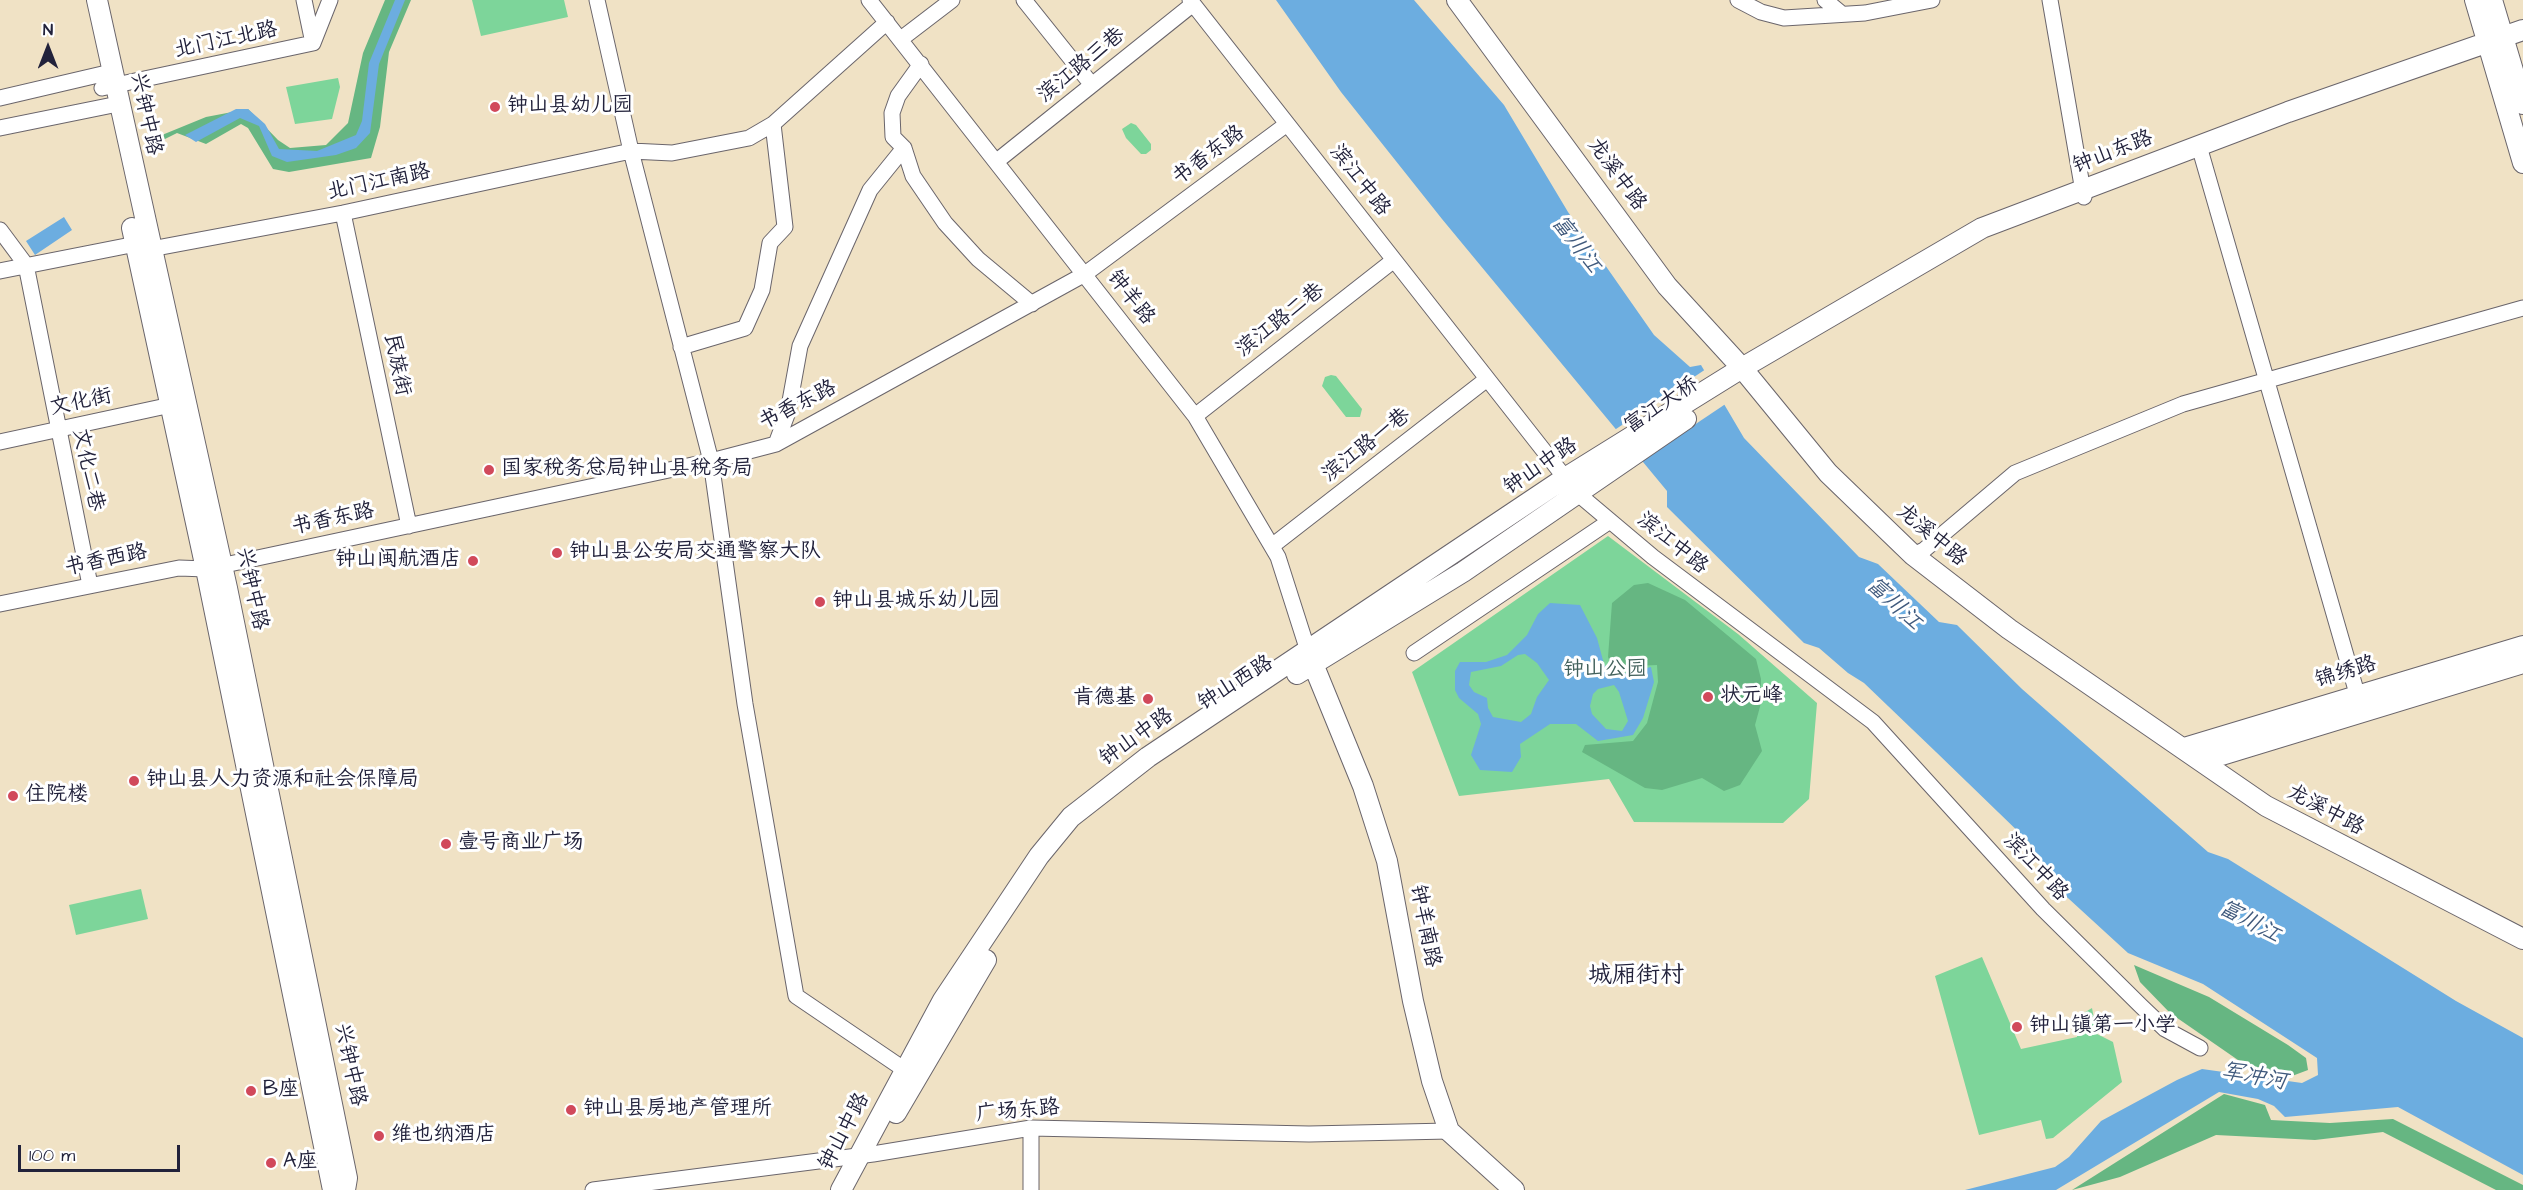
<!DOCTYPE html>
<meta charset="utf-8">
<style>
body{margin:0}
#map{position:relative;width:2523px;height:1190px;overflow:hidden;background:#f0e2c5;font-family:"Architects Daughter",sans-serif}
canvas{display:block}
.north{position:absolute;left:18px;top:18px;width:60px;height:60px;-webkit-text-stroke:4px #fff;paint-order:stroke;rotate:0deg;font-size:16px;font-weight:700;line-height:24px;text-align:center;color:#22223b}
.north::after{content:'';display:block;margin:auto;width:21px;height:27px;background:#22223b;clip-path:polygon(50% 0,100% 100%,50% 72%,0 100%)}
.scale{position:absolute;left:18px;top:1145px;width:162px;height:27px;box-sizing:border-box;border:3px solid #22223b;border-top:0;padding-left:8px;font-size:18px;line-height:21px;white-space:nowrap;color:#22223b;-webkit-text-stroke:4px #fff;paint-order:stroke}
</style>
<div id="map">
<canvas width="2523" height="1190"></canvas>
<div class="north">N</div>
<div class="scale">100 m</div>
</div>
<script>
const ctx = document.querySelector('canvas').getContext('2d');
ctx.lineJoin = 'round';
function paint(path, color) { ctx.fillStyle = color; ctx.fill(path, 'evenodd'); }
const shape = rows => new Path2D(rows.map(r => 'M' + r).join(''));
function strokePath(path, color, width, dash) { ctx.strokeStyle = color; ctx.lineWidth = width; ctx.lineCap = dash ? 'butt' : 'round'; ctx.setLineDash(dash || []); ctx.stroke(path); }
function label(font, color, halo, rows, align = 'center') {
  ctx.font = font + ' "Architects Daughter","LXGW WenKai TC",sans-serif'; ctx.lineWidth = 6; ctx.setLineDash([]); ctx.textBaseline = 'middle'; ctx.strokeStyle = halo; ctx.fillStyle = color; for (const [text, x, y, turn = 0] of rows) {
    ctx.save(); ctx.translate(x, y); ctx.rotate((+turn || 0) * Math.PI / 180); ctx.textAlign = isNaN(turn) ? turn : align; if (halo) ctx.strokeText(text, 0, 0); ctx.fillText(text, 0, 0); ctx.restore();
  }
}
paint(shape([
 [472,0,564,0,568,17,481,36],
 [338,78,340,87,332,119,295,124,286,87],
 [1131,123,1136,125,1151,144,1151,150,1146,154,1141,154,1126,138,1122,129],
 [1331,375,1336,376,1362,409,1360,417,1346,417,1322,386,1325,377],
 [1608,536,1738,634,1817,703,1809,799,1783,823,1634,822,1609,779,1459,796,1412,672],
 [141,889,148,919,76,935,69,905],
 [1982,957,2021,1049,2077,1037,2077,1017,2092,1008,2097,1034,2113,1042,2122,1082,2053,1138,2046,1139,2041,1120,1979,1135,1935,976]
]), '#7dd59a');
paint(shape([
 [385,0,411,0,389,52,380,127,371,158,289,172,273,169,248,128,241,124,206,144,177,133,163,140,162,135,206,117,248,109,278,140,290,148,326,145,348,123,363,53],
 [1648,583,1685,600,1756,659,1761,679,1761,703,1755,725,1762,751,1740,785,1724,791,1702,778,1662,790,1645,788,1582,752,1585,745,1633,741,1647,723,1658,682,1657,665,1612,667,1608,657,1612,603,1634,585],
 [2134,965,2209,997,2288,1045,2306,1058,2308,1070,2292,1076,2251,1069,2170,1013,2140,982],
 [2224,1094,2265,1105,2271,1120,2330,1123,2393,1119,2523,1185,2523,1190,2496,1190,2383,1132,2315,1140,2216,1135,2120,1177,2072,1190]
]), '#66b682');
paint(shape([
 [395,0,405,0,379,64,370,133,356,148,336,155,287,162,272,156,259,126,240,118,196,142,185,135,236,109,248,109,265,124,279,149,317,151,356,135,362,121,369,63],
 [1276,0,1414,0,1504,105,1568,212,1654,335,1690,367,1701,365,1744,438,1859,557,1878,564,1939,622,1957,625,2022,689,2208,852,2228,859,2456,1001,2523,1038,2523,1175,2398,1107,2285,1117,2274,1106,2258,1099,2219,1092,2056,1190,1965,1190,2055,1167,2069,1157,2101,1121,2177,1080,2202,1069,2302,1083,2318,1075,2317,1058,2203,984,2128,953,2057,888,2029,842,1936,752,1864,683,1848,673,1819,648,1804,643,1667,507,1667,491,1442,219,1341,92],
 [64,217,72,230,35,255,26,241],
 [1550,603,1580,605,1597,638,1604,664,1612,676,1651,667,1654,682,1643,718,1633,735,1598,741,1576,724,1550,724,1520,744,1521,757,1512,772,1480,770,1471,755,1481,724,1478,714,1459,698,1455,690,1455,671,1460,662,1486,662,1507,655,1527,635,1538,614],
 [1525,654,1537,663,1549,680,1537,697,1531,714,1521,722,1493,717,1488,708,1487,698,1474,692,1469,685,1471,672,1501,666,1518,655],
 [1614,685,1619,692,1628,721,1622,731,1606,729,1592,714,1590,706,1593,694,1598,689]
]), '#6cade0');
paint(shape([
 [1706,369,1727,403,1639,462,1613,431]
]), '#f0e2c5');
const minor = shape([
 [304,0,313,43],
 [597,0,631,151,711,461,745,704,796,996,905,1070],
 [869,0,1195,416,1278,557,1308,651],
 [1024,0,1092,85],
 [1190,0,1577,493,1653,557,1873,722,2043,909,2141,1006,2165,1029,2200,1048],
 [1738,0,1761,12,1784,18,1865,13,1932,0],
 [1825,0,1842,14],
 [2050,0,2084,197],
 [901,39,952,0],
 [102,88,313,43,330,0],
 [0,98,111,72],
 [0,128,118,104],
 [2199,146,2360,704],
 [904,148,913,176,945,223,978,259,1032,304],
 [997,161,1193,4],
 [343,213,409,526],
 [0,230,26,265,90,585],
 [0,271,136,244,151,249,343,213,631,151,672,153,749,138,773,124,887,22],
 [681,347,745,328,762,290,770,243,785,227,773,124],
 [1195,416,1394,260],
 [0,442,171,405],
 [776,444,788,412,800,346,870,190,904,148,893,137,892,113,898,96,921,64],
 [1272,546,1487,379],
 [1913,555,1924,550,2015,473,2183,404,2523,308],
 [0,604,179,568,206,569,711,461,776,444,1085,274,1287,124],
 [1414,653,1610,521],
 [1031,1128,1031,1190],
 [593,1190,873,1154,1031,1128,1309,1134,1449,1131]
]);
const major = shape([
 [97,0,227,588,347,1178,345,1190],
 [1457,0,1667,286,1742,368,1828,473,1913,555,2009,629,2266,806,2523,939],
 [2475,0,2523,163],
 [2492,0,2523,104],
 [132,228,206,569,333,1190],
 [1309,654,1363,786,1387,861,1413,1001,1432,1081,1449,1131,1514,1190],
 [1297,674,1463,572,1686,419],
 [2184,748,2523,646],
 [2202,761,2523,663],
 [896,1113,986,960],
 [841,1190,943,1000,1039,856,1071,817,1148,757,1565,478,1742,368,1982,228,2288,112,2523,30]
]);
strokePath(minor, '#6a656b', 17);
strokePath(major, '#6a656b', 22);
strokePath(minor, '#fff', 15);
strokePath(major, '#fff', 20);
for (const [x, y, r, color] of [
 [495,107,6,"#d1495b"],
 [489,470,6,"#d1495b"],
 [557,553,6,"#d1495b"],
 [473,561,6,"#d1495b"],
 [820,602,6,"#d1495b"],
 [1708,697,6,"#d1495b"],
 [1148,699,6,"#d1495b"],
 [134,781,6,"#d1495b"],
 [13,796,6,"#d1495b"],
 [446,844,6,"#d1495b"],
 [2017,1027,6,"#d1495b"],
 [251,1091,6,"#d1495b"],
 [571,1110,6,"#d1495b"],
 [379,1136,6,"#d1495b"],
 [271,1163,6,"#d1495b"]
]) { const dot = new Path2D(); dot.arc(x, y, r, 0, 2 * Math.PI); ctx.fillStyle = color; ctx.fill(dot); strokePath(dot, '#fff', 2); }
label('21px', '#22223b', '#fff', [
 ["北门江北路",226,41,-12],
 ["滨江路三巷",1082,66,-39],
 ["兴钟中路",145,114,78],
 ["钟山东路",2113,153,-21],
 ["书香东路",1209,156,-37],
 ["龙溪中路",1616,175,54],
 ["滨江中路",1359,181,52],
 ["北门江南路",379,183,-12],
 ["钟羊路",1130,298,52],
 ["滨江路二巷",1281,321,-38],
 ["民族街",396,365,78],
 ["文化街",81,403,-12],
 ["书香东路",798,406,-27],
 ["富江大桥",1662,406,-34],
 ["滨江路一巷",1367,446,-38],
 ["钟山中路",1541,467,-34],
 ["文化二巷",87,470,78],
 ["书香东路",333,520,-12],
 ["龙溪中路",1931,536,40],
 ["滨江中路",1672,544,39],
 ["书香西路",106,561,-12],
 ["兴钟中路",251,589,78],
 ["锦绣路",2346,673,-17],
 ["钟山西路",1236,684,-32],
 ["钟山中路",1137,738,-35],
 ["龙溪中路",2325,811,28],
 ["滨江中路",2035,868,47],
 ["钟羊南路",1424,926,79],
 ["兴钟中路",349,1065,78],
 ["广场东路",1018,1112,-5],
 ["钟山中路",845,1132,-62]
]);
label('21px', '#22223b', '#fff', [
 ["钟山县幼儿园",507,107],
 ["国家税务总局钟山县税务局",501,470],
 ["钟山县公安局交通警察大队",569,553],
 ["钟山闽航酒店",461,561,"right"],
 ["钟山县城乐幼儿园",832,602],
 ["状元峰",1720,697],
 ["肯德基",1136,699,"right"],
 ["钟山县人力资源和社会保障局",146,781],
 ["住院楼",25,796],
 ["壹号商业广场",458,844],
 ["钟山镇第一小学",2029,1027],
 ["B座",263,1091],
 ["钟山县房地产管理所",583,1110],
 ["维也纳酒店",391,1136],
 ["A座",283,1163]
], 'left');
label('21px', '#42615c', '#fff', [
 ["钟山公园",1605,671]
]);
label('italic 22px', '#405a7d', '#fff', [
 ["富川江",1575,245,53],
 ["富川江",1893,605,43],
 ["富川江",2249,923,28],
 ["军冲河",2254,1078,10]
]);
label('24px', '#22223b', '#fff', [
 ["城厢街村",1636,977]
]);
</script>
